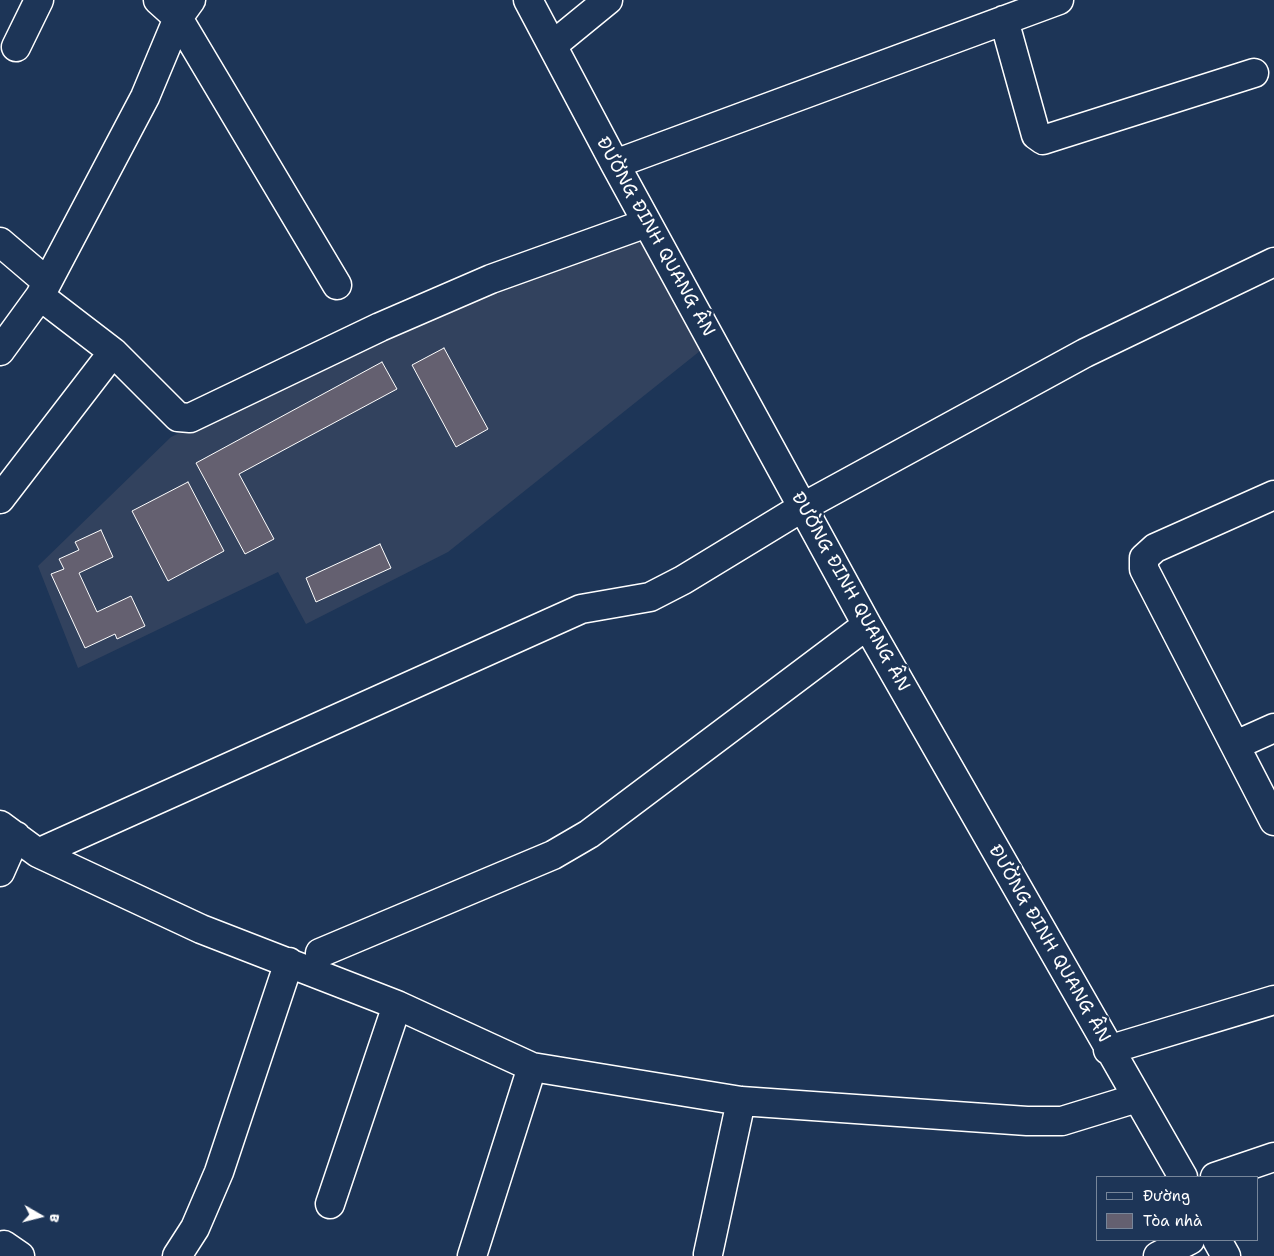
<!DOCTYPE html>
<meta charset="utf-8">
<style>
body{margin:0}
#map{position:relative;width:1274px;height:1256px;overflow:hidden;background:#1d3557;font-family:"Shantell Sans",sans-serif}
canvas{display:block}
.legend{position:absolute;left:1096px;top:1176px;width:162px;height:65px;box-sizing:border-box;background:#1d3557;border:1px solid #77869a;margin:0;padding:6px 9px;list-style:none;font-size:15px;color:#fff}
.legend li{display:flex;align-items:center;gap:10px;height:25px}
.legend b{width:25px;border:1px solid #77869a}
.north{position:absolute;left:15px;top:1191px;width:50px;height:50px;-webkit-text-stroke:4px #1d3557;paint-order:stroke;rotate:98deg;font-size:14px;font-weight:700;line-height:20px;text-align:center;color:#fff}
.north::after{content:'';display:block;margin:auto;width:18px;height:22px;background:#fff;clip-path:polygon(50% 0,100% 100%,50% 72%,0 100%)}
</style>
<div id="map">
<canvas width="1274" height="1256"></canvas>
<ul class="legend">
<li><b style="height:6px;background:#1d3557"></b>Đường</li>
<li><b style="height:14px;background:#646070"></b>Tòa nhà</li>
</ul>
<div class="north">B</div>
</div>
<script>
const ctx = document.querySelector('canvas').getContext('2d');
ctx.lineJoin = 'round';
function paint(path, color) { ctx.fillStyle = color; ctx.fill(path, 'evenodd'); }
const shape = rows => new Path2D(rows.map(r => 'M' + r).join(''));
function strokePath(path, color, width, dash) { ctx.strokeStyle = color; ctx.lineWidth = width; ctx.lineCap = dash ? 'butt' : 'round'; ctx.setLineDash(dash || []); ctx.stroke(path); }
function label(font, color, halo, rows, align = 'center') {
  ctx.font = font + ' "Shantell Sans",sans-serif'; ctx.lineWidth = 5; ctx.setLineDash([]); ctx.textBaseline = 'middle'; ctx.strokeStyle = halo; ctx.fillStyle = color; for (const [text, x, y, turn = 0] of rows) {
    ctx.save(); ctx.translate(x, y); ctx.rotate((+turn || 0) * Math.PI / 180); ctx.textAlign = isNaN(turn) ? turn : align; if (halo) ctx.strokeText(text, 0, 0); ctx.fillText(text, 0, 0); ctx.restore();
  }
}
paint(shape([
 [638,237,700,351,448,552,306,624,278,572,78,668,38,566,171,437,383,335]
]), '#32425e');
const building = shape([
 [444,348,488,429,456,447,412,365,444,348],
 [382,362,397,389,239,474,274,539,245,554,196,463,382,362],
 [188,482,224,551,168,581,132,511,188,482],
 [101,530,113,557,79,573,97,612,131,596,145,626,117,639,115,634,85,648,51,574,64,569,59,559,79,550,75,542,101,530],
 [380,544,391,568,316,602,306,578,380,544]
]);
paint(building, '#646070');
strokePath(building, '#fff', 1);
const minor = shape([
 [158,0,178,18,337,285],
 [528,0,615,164,867,625,1183,1177],
 [1004,20,1036,135,1043,140,1254,73],
 [553,45,608,0],
 [16,47,39,0],
 [615,164,1059,0],
 [0,242,47,282],
 [40,296,113,352,178,417,190,418,380,327,491,279,647,223],
 [0,351,40,296,145,97,178,18,191,0],
 [1274,495,1155,548,1144,558,1144,569,1274,821],
 [0,499,113,352],
 [1236,745,1274,728],
 [0,825,38,853,201,929,397,1005,532,1067,741,1101,1027,1121,1062,1121,1137,1098],
 [38,853,581,609,650,597,683,580,803,507,1085,353,1274,262],
 [0,872,16,836],
 [320,953,553,855,589,834,867,625],
 [1108,1050,1274,1000],
 [1215,1177,1274,1157],
 [330,1204,397,1005],
 [1217,1240,1226,1256],
 [4,1245,20,1256],
 [708,1254,741,1101],
 [177,1256,195,1228,219,1172,289,962],
 [472,1256,532,1067],
 [1158,1256,1190,1240]
]);
strokePath(minor, '#fff', 31);
strokePath(minor, '#1d3557', 28);
label('18px', '#fff', '#1d3557', [
 ["ĐƯỜNG ĐINH QUANG ÂN",655,237,61],
 ["ĐƯỜNG ĐINH QUANG ÂN",850,592,61],
 ["ĐƯỜNG ĐINH QUANG ÂN",1049,944,60]
]);
</script>
